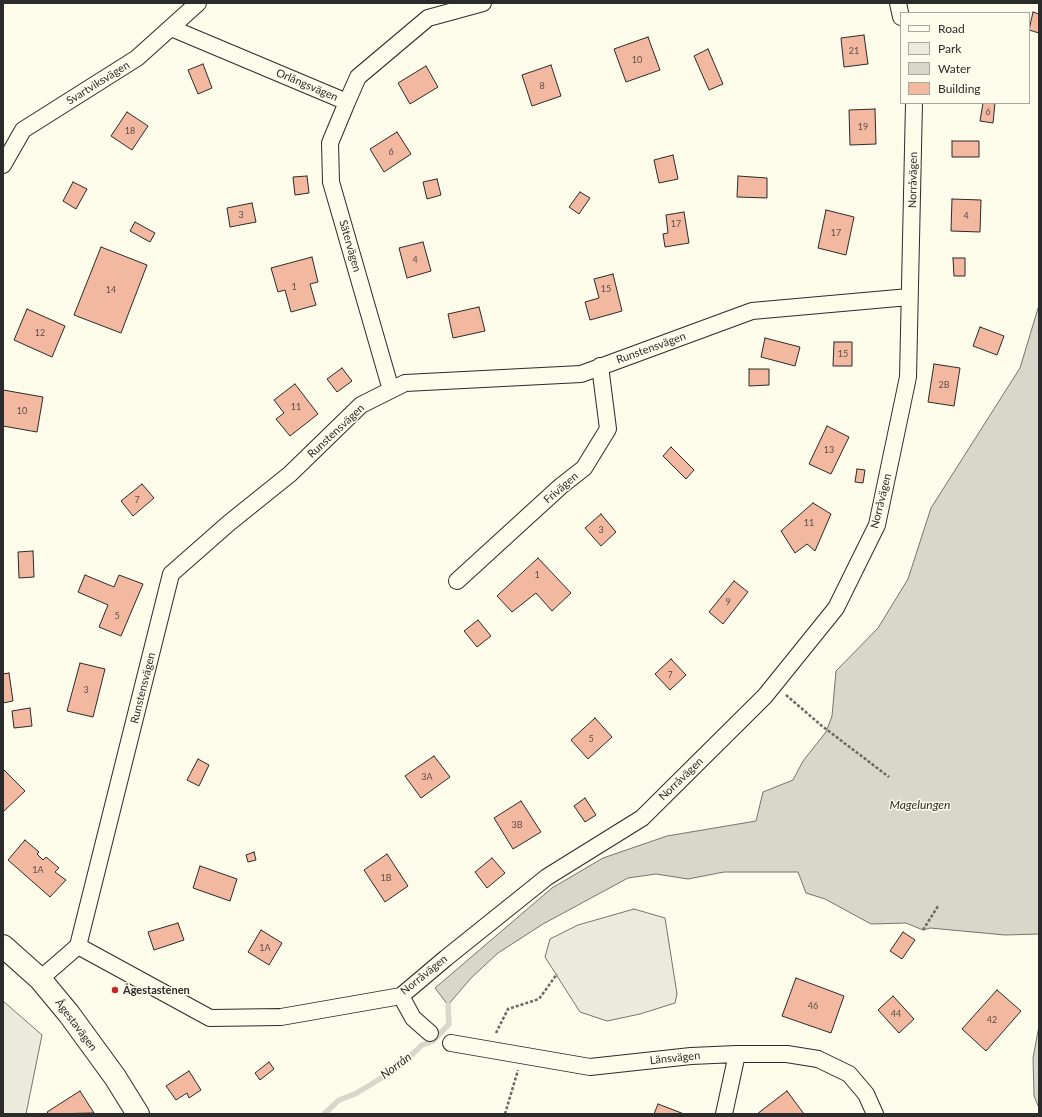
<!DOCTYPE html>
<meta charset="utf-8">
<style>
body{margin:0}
#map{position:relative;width:1042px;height:1117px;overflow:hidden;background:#fdfbea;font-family:Lato,sans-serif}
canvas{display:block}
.frame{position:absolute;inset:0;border:4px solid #2b2b2b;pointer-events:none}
.legend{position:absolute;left:900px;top:12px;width:130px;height:92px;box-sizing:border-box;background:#fdfbea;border:1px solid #a9a89e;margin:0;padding:5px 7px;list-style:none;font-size:12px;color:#2b2b2b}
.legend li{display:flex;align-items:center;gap:8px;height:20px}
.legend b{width:20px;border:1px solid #a9a89e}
</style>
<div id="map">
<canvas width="1042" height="1117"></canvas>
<div class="frame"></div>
<ul class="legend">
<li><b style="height:5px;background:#fdfbea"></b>Road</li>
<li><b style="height:11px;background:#ecebdb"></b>Park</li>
<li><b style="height:11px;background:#d8d7c9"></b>Water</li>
<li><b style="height:11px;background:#f2b8a0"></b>Building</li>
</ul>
</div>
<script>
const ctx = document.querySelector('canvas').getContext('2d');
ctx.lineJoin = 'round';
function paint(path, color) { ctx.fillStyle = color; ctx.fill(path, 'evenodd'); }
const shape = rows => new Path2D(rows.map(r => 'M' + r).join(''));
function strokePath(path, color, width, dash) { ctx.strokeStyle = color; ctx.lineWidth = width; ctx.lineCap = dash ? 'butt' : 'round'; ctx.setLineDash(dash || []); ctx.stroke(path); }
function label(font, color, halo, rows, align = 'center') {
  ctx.font = font + ' Lato,sans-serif'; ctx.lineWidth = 3; ctx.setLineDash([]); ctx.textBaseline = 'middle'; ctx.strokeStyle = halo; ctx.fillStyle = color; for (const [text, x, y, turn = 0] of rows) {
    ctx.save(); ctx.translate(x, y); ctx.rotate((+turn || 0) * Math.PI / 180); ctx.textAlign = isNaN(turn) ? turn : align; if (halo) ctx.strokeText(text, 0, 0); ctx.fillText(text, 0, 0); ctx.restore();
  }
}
const green = shape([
 [634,909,665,918,677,994,675,1003,640,1014,607,1021,580,1012,545,957,550,939,578,925,634,909],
 [3,1001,42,1035,26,1114,3,1114,3,1001]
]);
paint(green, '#ecebdb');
strokePath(green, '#74746e', 1);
const water = shape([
 [1039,305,1039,934,1005,935,930,928,923,930,906,923,871,924,825,899,806,893,798,872,724,872,688,879,656,874,628,878,543,924,498,953,471,978,448,1005,435,988,552,888,603,858,667,836,756,821,763,792,793,780,803,761,826,732,832,716,836,671,878,628,908,579,931,508,1020,368,1039,305],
 [1039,1026,1039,1108,1034,1096,1033,1058,1039,1026]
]);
paint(water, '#d8d7c9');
strokePath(water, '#74746e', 1);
strokePath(shape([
 [324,1114,339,1100,355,1094,398,1068,422,1045,433,1041,449,1024,448,1005]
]), '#d8d7c9', 5.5);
const building = shape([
 [1033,12,1039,14,1039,33,1029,30,1033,12],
 [864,35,868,64,844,67,841,38,864,35],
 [648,37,660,70,626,82,614,49,648,37],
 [708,49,723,84,709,90,694,56,708,49],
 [203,64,212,88,198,94,188,70,203,64],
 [551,65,561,96,532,106,522,75,551,65],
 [426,66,438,87,410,104,398,83,426,66],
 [983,103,995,103,993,123,980,121,983,103],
 [875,109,876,144,850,145,849,110,875,109],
 [127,112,148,126,132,150,111,136,127,112],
 [397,132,411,154,384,172,370,149,397,132],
 [952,141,979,141,979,157,952,157,952,141],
 [673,155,678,179,659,183,654,160,673,155],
 [307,176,309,193,295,195,293,177,307,176],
 [738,176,767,178,767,198,737,197,738,176],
 [437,179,441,195,427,199,423,182,437,179],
 [73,182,87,189,76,209,63,201,73,182],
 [580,192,590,198,579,214,569,207,580,192],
 [952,199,981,200,980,232,951,231,952,199],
 [252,203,256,222,230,227,227,208,252,203],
 [826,210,854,217,846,255,818,248,826,210],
 [684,212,689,243,665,247,663,234,668,233,666,215,684,212],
 [135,222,155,233,150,242,130,231,135,222],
 [423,242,431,271,407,278,399,248,423,242],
 [101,247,147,265,121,333,74,315,101,247],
 [312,257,318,282,310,284,316,305,291,312,285,290,278,292,271,268,312,257],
 [953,258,965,258,965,276,954,276,953,258],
 [613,274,622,311,590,320,585,302,599,298,594,279,613,274],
 [479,307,485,331,453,338,448,314,479,307],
 [27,309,65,326,52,357,14,340,27,309],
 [980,327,1004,336,997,355,973,346,980,327],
 [765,338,800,347,795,366,761,357,765,338],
 [834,342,852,342,852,366,833,366,834,342],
 [934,364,960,368,954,406,928,402,934,364],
 [342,368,352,381,337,392,327,379,342,368],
 [749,369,769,369,769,385,749,386,749,369],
 [295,384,318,414,290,436,276,419,284,413,274,400,295,384],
 [3,390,43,397,37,432,3,426,3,390],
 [827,426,849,437,831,474,809,464,827,426],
 [671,447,694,470,686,479,663,456,671,447],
 [857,469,865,470,863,483,855,482,857,469],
 [142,484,154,498,133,516,121,501,142,484],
 [813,503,831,514,815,551,807,544,795,553,781,531,813,503],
 [601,514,616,532,601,546,585,528,601,514],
 [33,551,34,577,19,578,18,552,33,551],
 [538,558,571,593,552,611,536,593,512,612,497,596,538,558],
 [85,575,114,587,119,575,143,584,121,636,99,627,108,605,78,592,85,575],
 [734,581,748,592,723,624,709,612,734,581],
 [478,620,491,636,477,647,464,631,478,620],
 [671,659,686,675,670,690,655,674,671,659],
 [80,663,105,669,93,717,67,711,80,663],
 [9,673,13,701,3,703,3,674,9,673],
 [30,708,32,726,14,728,12,711,30,708],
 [595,718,612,737,588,759,571,740,595,718],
 [434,756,450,777,421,798,405,776,434,756],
 [198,759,209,765,199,786,187,780,198,759],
 [3,769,25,791,3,812,3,769],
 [585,798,596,815,585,822,574,806,585,798],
 [521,801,541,832,513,849,494,818,521,801],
 [25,840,39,852,37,854,43,860,46,857,59,868,55,872,66,880,50,897,8,860,25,840],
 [254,852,256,860,248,862,246,855,254,852],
 [387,854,408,886,385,902,364,870,387,854],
 [492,858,505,873,487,888,475,872,492,858],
 [200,866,237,879,230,901,193,888,200,866],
 [178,923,184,940,154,950,148,932,178,923],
 [261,930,282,943,269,965,248,952,261,930],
 [903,932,915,940,902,959,890,951,903,932],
 [796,978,844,996,831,1033,782,1016,796,978],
 [997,990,1021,1011,986,1051,962,1029,997,990],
 [893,996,914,1019,899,1033,878,1010,893,996],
 [269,1062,274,1069,260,1080,255,1073,269,1062],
 [189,1071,201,1090,189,1098,187,1093,176,1100,166,1086,189,1071],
 [80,1091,94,1113,49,1114,47,1112,80,1091],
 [787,1091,804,1114,757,1114,787,1091],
 [658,1104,684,1114,654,1114,658,1104]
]);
paint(building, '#f2b8a0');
strokePath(building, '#2b2b2b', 1);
const minor = shape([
 [898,3,901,17],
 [171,28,347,102,358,77,428,18,483,3],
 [347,102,330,143,331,182,391,390],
 [3,165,23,130,137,58,198,3],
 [457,581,561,486,584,468,608,429,600,366],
 [78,946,210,1018,281,1017,401,996,446,958,547,877,642,818,765,696,836,608,877,525,908,377,914,103],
 [78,946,171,574,229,523,290,474,361,405,405,383,581,374,752,311,909,297],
 [40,979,78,946],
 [401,996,413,1018,430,1033],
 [451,1043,590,1067,691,1056,737,1054,787,1054,818,1059,849,1074,866,1094,875,1114],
 [724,1114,737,1054]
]);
const secondary = shape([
 [3,946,40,979,69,1014,115,1077,138,1114]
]);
strokePath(minor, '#2b2b2b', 18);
strokePath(secondary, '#2b2b2b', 24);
strokePath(shape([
 [786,695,822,726,889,777],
 [923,930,938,906],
 [496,1033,508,1009,539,999,557,974],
 [505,1114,518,1070]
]), '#6a6964', 2.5, [3, 2]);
strokePath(minor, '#fdfbea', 16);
strokePath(secondary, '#fdfbea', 22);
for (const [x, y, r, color] of [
 [115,990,4,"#c62828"]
]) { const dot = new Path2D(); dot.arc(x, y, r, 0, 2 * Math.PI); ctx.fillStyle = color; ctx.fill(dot); strokePath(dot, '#fdfbea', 1.5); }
label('9px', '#5d4e48', null, [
 ["21",854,51],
 ["10",637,60],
 ["8",542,86],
 ["6",988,112],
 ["19",863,127],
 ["18",130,131],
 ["6",391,152],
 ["3",241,215],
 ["4",966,216],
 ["17",676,224],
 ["17",836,233],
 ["4",415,260],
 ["1",294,287],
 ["15",606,289],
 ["14",111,290],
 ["12",40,333],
 ["15",843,354],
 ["2B",944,385],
 ["11",296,407],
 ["10",22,411],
 ["13",829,450],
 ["7",137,500],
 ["11",809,523],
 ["3",601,530],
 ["1",537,575],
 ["9",728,602],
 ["5",117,616],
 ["7",670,675],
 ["3",86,690],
 ["5",591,739],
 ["3A",427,777],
 ["3B",517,825],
 ["1A",38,870],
 ["1B",386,878],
 ["1A",265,948],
 ["46",813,1006],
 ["44",896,1014],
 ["42",992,1020]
]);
label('11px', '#2b2b2b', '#fdfbea', [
 ["Svartviksvägen",98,83,-32],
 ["Orlångsvägen",307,85,23],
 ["Norråvägen",913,180,-89],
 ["Sätervägen",350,246,74],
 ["Runstensvägen",651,348,-20],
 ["Runstensvägen",336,431,-43],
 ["Frivägen",561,488,-41],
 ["Norråvägen",881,501,-76],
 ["Runstensvägen",143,688,-76],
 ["Norråvägen",681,779,-44],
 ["Norråvägen",424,975,-39],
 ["Ågestavägen",76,1025,53],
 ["Länsvägen",675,1058,-6]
]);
label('bold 11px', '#2b2b2b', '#fdfbea', [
 ["Ågestastenen",123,990]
], 'left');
label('italic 12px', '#2b2b2b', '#fdfbea', [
 ["Magelungen",920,805],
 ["Norrån",396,1066,-37]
]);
</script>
